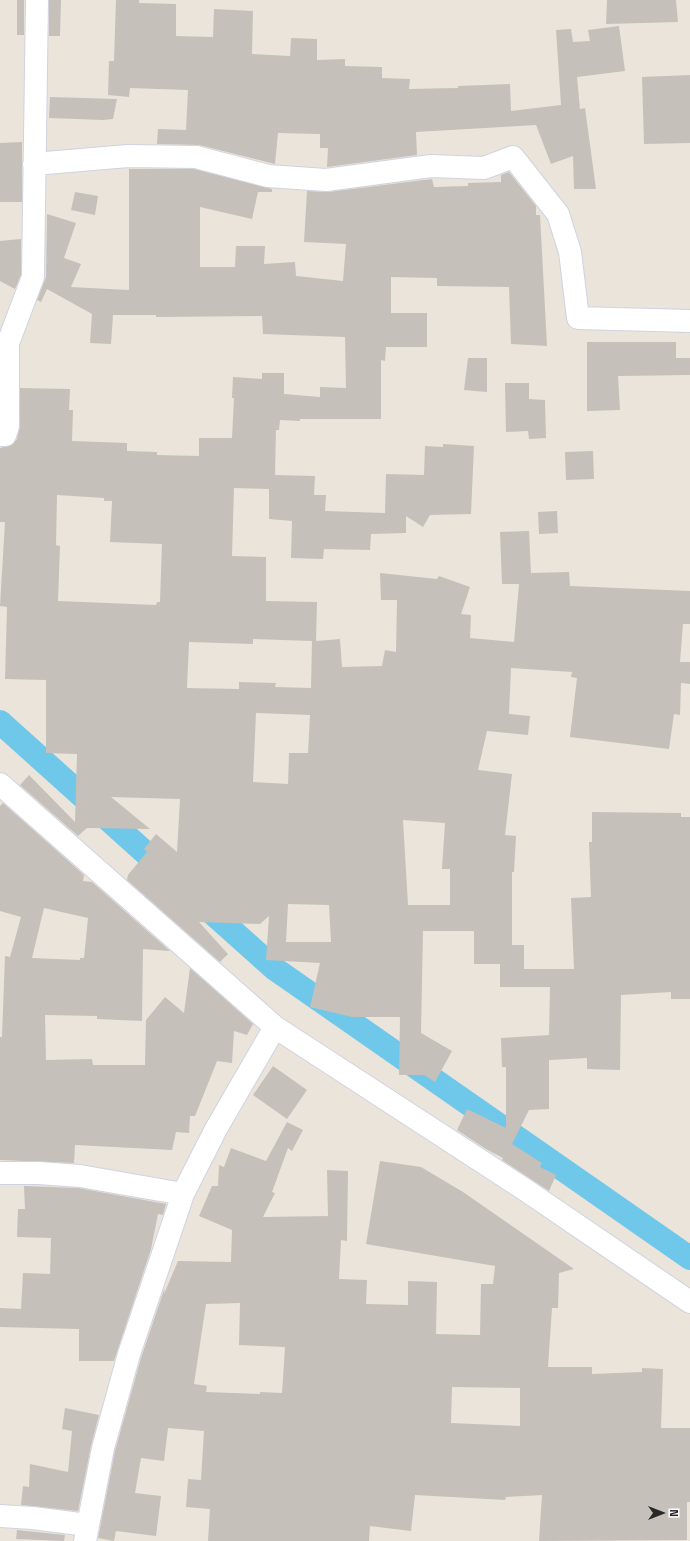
<!DOCTYPE html>
<style>
body{margin:0}
#map{position:relative;width:690px;height:1541px;overflow:hidden;background:#eae4da;font-family:"Titillium Web",sans-serif}
canvas{display:block}
.north{position:absolute;left:642px;top:1493px;width:40px;height:40px;-webkit-text-stroke:3px #fff;paint-order:stroke;rotate:90deg;font-size:11px;font-weight:700;line-height:16px;text-align:center;color:#282828}
.north::after{content:'';display:block;margin:auto;width:14px;height:18px;background:#282828;clip-path:polygon(50% 0,100% 100%,50% 72%,0 100%)}
</style>
<div id="map">
<canvas width="690" height="1541"></canvas>
<div class="north">N</div>
</div>
<script>
const ctx = document.querySelector('canvas').getContext('2d');
ctx.lineJoin = 'round';
const shape = rows => new Path2D(rows.map(r => 'M' + r).join(''));
function strokePath(path, color, width, dash) { ctx.strokeStyle = color; ctx.lineWidth = width; ctx.lineCap = dash ? 'butt' : 'round'; ctx.setLineDash(dash || []); ctx.stroke(path); }
function paint(path, color) { ctx.fillStyle = color; ctx.fill(path, 'evenodd'); }
strokePath(shape([
 [0,722,170,875],
 [199,901,275,969,690,1258]
]), '#6fc8ea', 24);
paint(shape([
 [17,0,24,0,24,35,17,35],
 [49,0,61,0,60,36,49,36],
 [116,0,139,0,139,3,176,4,176,36,213,37,214,9,253,11,252,54,290,56,291,38,317,39,317,60,345,59,345,66,382,67,382,78,410,79,409,89,458,88,458,86,510,84,511,111,561,105,556,30,571,29,573,42,590,41,588,30,619,26,625,71,577,77,580,109,585,108,596,189,574,189,573,156,551,164,536,125,416,132,417,155,327,167,328,148,320,148,320,134,278,133,275,164,199,145,157,144,158,129,186,130,188,90,130,88,129,97,108,95,109,61,114,61],
 [607,0,676,0,678,22,606,24],
 [690,75,690,143,644,144,642,77],
 [50,97,117,99,113,119,103,120,49,118],
 [22,142,22,202,0,202,0,143],
 [129,169,194,169,272,189,272,192,258,192,252,219,200,207,200,267,235,267,236,246,265,246,264,264,295,262,296,276,343,281,346,244,304,242,307,191,328,192,432,179,434,187,468,186,468,183,501,182,501,175,509,172,536,206,536,215,540,215,547,346,511,344,509,287,437,286,437,278,391,277,391,313,427,313,427,347,386,347,385,361,381,360,381,419,300,419,300,421,280,420,279,430,276,430,275,475,315,476,314,495,326,495,325,511,385,513,386,474,424,475,425,446,443,447,443,444,474,446,471,514,430,515,423,527,406,516,406,533,371,534,370,550,324,549,323,559,291,558,292,521,269,519,269,489,234,488,232,556,266,557,266,601,317,602,316,641,340,639,342,667,382,666,385,650,396,652,397,600,381,600,380,573,437,579,439,576,470,587,461,614,471,615,470,638,514,642,519,584,502,584,500,532,529,531,531,573,569,572,570,586,690,591,690,624,683,624,680,662,690,662,690,684,681,683,680,715,674,714,669,749,570,737,577,678,571,677,572,672,511,668,509,714,530,716,528,735,487,731,478,770,512,774,505,835,516,836,514,872,512,872,512,945,524,945,524,969,574,969,571,898,591,897,589,842,592,842,592,812,681,813,681,817,690,817,690,999,671,999,671,992,621,995,620,1070,587,1069,587,1058,549,1060,549,1109,529,1110,512,1144,542,1163,540,1167,556,1175,549,1191,502,1160,503,1158,486,1149,457,1130,467,1109,506,1128,506,1067,502,1067,501,1038,549,1035,550,987,500,987,500,964,474,964,474,931,423,931,421,1033,452,1051,435,1082,424,1075,399,1075,400,1017,352,1017,310,1007,320,963,266,960,269,916,260,924,199,922,228,954,220,962,127,880,128,875,147,852,144,849,156,834,177,852,180,799,111,797,150,829,87,828,78,836,20,785,29,775,75,822,77,754,46,753,46,680,5,679,7,607,0,606,5,522,0,522,0,448,12,445,17,439,20,426,20,388,70,389,69,410,73,410,72,441,127,443,127,451,157,452,157,455,199,456,199,438,232,438,234,398,232,398,233,377,262,379,262,373,284,373,284,394,320,397,320,387,346,388,345,337,263,334,262,316,156,317,156,315,113,315,111,344,90,343,92,314,47,289,41,302,37,300,46,277,47,214,76,223,64,258,81,264,71,287,129,290],
 [57,495,104,498,104,501,112,501,110,542,162,544,160,602,157,602,156,605,58,601,60,546,56,545],
 [253,639,312,641,311,688,275,687,276,683,239,682,239,689,187,688,189,642,253,644],
 [256,713,310,715,308,753,289,753,288,784,253,782],
 [403,820,445,823,442,869,450,869,450,905,408,905],
 [288,904,329,905,331,942,286,942],
 [75,192,98,196,95,215,71,210],
 [21,239,21,275,15,289,0,281,0,241],
 [587,342,676,342,676,358,690,358,690,375,618,376,620,410,587,411],
 [468,358,487,358,487,392,464,390],
 [505,383,529,383,529,399,545,400,546,438,529,439,528,431,506,432],
 [593,451,594,479,566,480,565,452],
 [557,511,558,533,539,534,538,512],
 [3,803,84,875,83,881,92,882,170,951,143,949,142,1021,97,1019,97,1016,45,1015,46,1060,92,1059,93,1065,145,1065,146,1020,165,997,184,1013,190,968,253,1024,247,1035,234,1031,232,1063,217,1061,195,1116,190,1116,189,1133,176,1132,172,1150,75,1145,74,1163,0,1160,0,1037,2,1037,5,956,10,957,21,917,0,911,0,806],
 [44,908,88,918,84,958,80,958,80,960,32,958],
 [273,1066,307,1090,287,1119,253,1095],
 [287,1122,303,1130,292,1151,288,1148,272,1192,275,1193,263,1217,328,1216,327,1170,348,1171,347,1241,341,1240,339,1279,367,1280,366,1304,408,1305,408,1281,437,1282,436,1334,480,1335,481,1284,493,1284,495,1266,366,1244,380,1161,421,1167,463,1192,574,1269,559,1273,558,1308,552,1308,548,1367,592,1367,592,1374,642,1372,642,1368,663,1369,661,1428,690,1428,690,1502,687,1502,687,1540,539,1541,542,1495,506,1497,505,1500,415,1495,411,1531,370,1526,369,1541,208,1541,210,1509,186,1507,188,1479,201,1480,204,1431,168,1428,164,1461,141,1458,135,1493,161,1496,156,1536,116,1531,114,1541,98,1538,115,1451,141,1358,165,1287,164,1294,178,1261,231,1262,232,1230,199,1216,212,1186,218,1186,219,1165,224,1167,231,1148,266,1161],
 [240,1303,239,1345,285,1347,282,1393,260,1392,260,1394,206,1392,207,1386,194,1384,206,1304],
 [452,1387,520,1388,520,1426,451,1423],
 [24,1186,78,1188,166,1204,163,1215,158,1214,151,1249,114,1361,79,1361,79,1329,0,1327,0,1308,21,1309,23,1273,50,1274,51,1238,17,1237,18,1209,25,1209],
 [65,1408,99,1415,91,1446,78,1511,21,1505,23,1486,29,1487,30,1464,68,1472,72,1431,62,1429],
 [17,1530,65,1535,64,1541,16,1539]
]), '#c6c0ba');
const minor = shape([
 [34,164,128,156,196,157,268,176,326,180,431,166,484,168,513,157,558,214,570,252,578,318,690,321],
 [0,435,5,435,8,426,8,343,33,277,37,0],
 [0,784,275,1027,524,1189,690,1302],
 [0,1173,39,1173,80,1176,183,1194],
 [0,1516,33,1518,87,1525],
 [85,1541,103,1448,129,1354,183,1194,216,1129,275,1027]
]);
strokePath(minor, '#cfd3e1', 24);
strokePath(minor, '#fff', 22);
</script>
